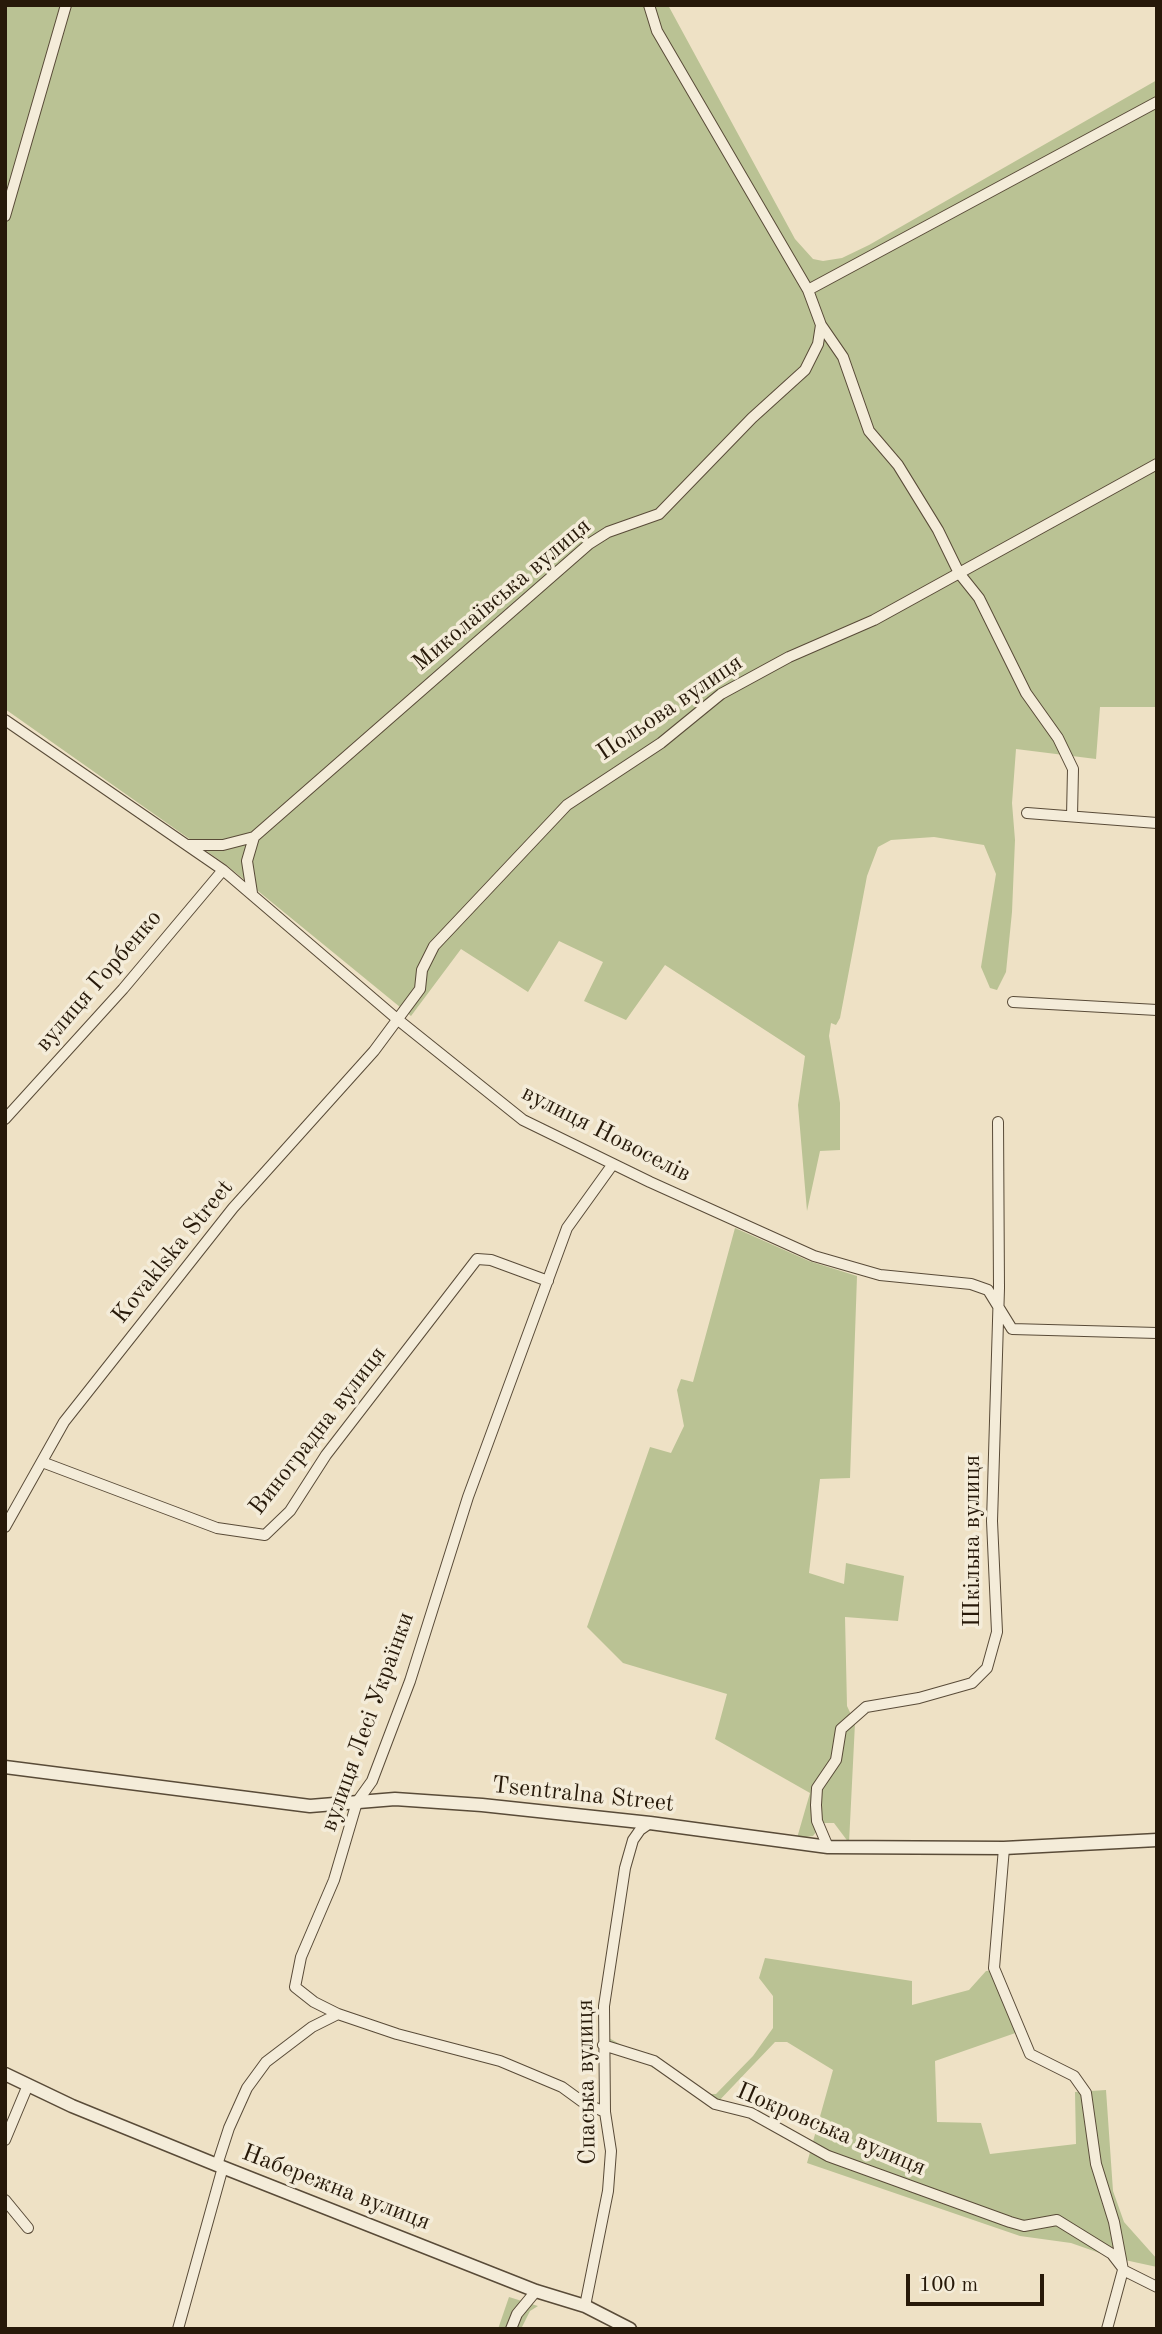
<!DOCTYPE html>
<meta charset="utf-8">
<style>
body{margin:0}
#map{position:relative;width:1162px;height:2334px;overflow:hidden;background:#eee1c5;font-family:"Old Standard TT",serif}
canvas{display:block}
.frame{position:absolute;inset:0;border:7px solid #271909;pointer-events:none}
.scale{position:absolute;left:906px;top:2274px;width:138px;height:32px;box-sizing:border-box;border:4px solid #271909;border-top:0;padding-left:9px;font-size:21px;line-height:24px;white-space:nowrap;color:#271909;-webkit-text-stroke:5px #f4ecd9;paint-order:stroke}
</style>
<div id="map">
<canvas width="1162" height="2334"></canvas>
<div class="frame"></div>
<div class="scale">100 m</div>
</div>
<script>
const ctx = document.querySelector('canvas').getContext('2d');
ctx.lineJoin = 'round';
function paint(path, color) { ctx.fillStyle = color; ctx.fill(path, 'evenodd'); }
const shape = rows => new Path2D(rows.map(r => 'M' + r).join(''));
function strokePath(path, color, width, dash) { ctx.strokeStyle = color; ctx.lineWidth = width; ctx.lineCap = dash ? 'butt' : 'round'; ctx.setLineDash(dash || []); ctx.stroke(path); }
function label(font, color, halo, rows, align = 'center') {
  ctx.font = font + ' "Old Standard TT",serif'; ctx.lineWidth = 7; ctx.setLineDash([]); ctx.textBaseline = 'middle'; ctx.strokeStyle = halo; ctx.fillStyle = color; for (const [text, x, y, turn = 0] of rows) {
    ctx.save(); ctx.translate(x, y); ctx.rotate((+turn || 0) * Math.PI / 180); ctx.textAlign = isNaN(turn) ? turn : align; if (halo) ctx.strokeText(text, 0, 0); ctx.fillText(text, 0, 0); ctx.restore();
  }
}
paint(shape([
 [5,5,668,5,795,239,813,259,823,261,842,258,869,245,1157,80,1157,707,1100,707,1096,759,1016,749,1012,803,1015,840,1012,912,1006,972,997,990,990,988,981,967,996,874,984,845,934,837,891,840,878,847,867,876,840,1018,836,1025,831,1023,829,1036,840,1103,840,1150,820,1151,807,1211,798,1105,805,1056,665,965,626,1020,584,1001,603,962,559,941,528,992,461,949,411,1016,225,864,5,709],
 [735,1228,809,1261,857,1276,850,1478,820,1479,809,1573,844,1584,846,1563,904,1576,898,1621,845,1617,847,1706,855,1723,849,1843,834,1823,823,1823,813,1836,797,1838,810,1793,715,1739,727,1694,623,1663,587,1627,650,1447,671,1453,684,1426,677,1390,681,1379,693,1382],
 [765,1958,912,1981,912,2005,969,1990,986,1971,1001,1970,1024,2030,935,2061,937,2122,981,2123,990,2154,1076,2144,1075,2092,1106,2090,1113,2191,1124,2222,1157,2259,1157,2267,1111,2257,1071,2243,1020,2236,807,2163,833,2070,787,2042,775,2042,715,2105,645,2063,609,2050,609,2038,708,2094,716,2094,753,2056,773,2028,773,1996,759,1978],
 [509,2297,538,2306,530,2311,521,2329,498,2329]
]), '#bac294');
const minor = shape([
 [649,5,657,31,808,290,1157,102],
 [5,216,66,5],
 [808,290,821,325,843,357,869,431,898,465,938,530,959,573,979,598,1026,693,1058,738,1073,769,1072,816],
 [5,720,223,870,397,1019,523,1120,650,1182,814,1256,880,1275,971,1284,988,1290,1012,1329,1157,1333],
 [1027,813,1157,823],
 [188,845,223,845,254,837,589,544,608,532,659,514,752,418,805,370,818,344,821,325],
 [252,893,247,861,254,837],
 [1013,1002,1157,1010],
 [5,1119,123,989,223,870],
 [42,1462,217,1528,265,1535,290,1511,326,1455,477,1259,491,1260,548,1281],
 [5,1527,64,1422,233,1208,374,1051,420,989,422,970,434,946,567,805,661,743,721,694,789,657,874,620,1157,464],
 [828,1847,817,1821,816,1805,817,1788,836,1760,841,1729,866,1707,919,1698,972,1683,987,1668,997,1632,992,1521,999,1288,998,1122],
 [1004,1848,994,1968,1030,2054,1074,2076,1086,2093,1096,2164,1114,2222,1123,2270,1107,2329],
 [603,2045,654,2061,715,2104,751,2113,828,2156,1010,2222,1024,2226,1057,2220,1112,2254,1122,2267],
 [605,2112,584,2103,562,2087,500,2061,397,2034,338,2014,314,2002,295,1987,301,1957,334,1880,357,1802,372,1781,410,1681,468,1497,567,1228,613,1164],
 [5,2140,28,2085],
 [217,2165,229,2128,247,2088,266,2062,312,2027,338,2014],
 [5,2200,28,2228],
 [1123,2270,1157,2287],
 [585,2306,608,2191,611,2151,605,2112,604,2006,625,1868,633,1840,640,1830,650,1823],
 [178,2329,223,2167],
 [511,2329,517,2314,536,2291]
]);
const tertiary = shape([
 [5,1767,310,1806,395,1799,482,1805,650,1823,828,1847,1004,1848,1157,1840],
 [5,2074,72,2106,217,2165,536,2291,585,2306,630,2329]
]);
strokePath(minor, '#594b38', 12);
strokePath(tertiary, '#594b38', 15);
strokePath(minor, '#f4ecd9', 10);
strokePath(tertiary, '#f4ecd9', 12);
label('24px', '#271909', '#f4ecd9', [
 ["Миколаївська вулиця",502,595,-40],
 ["Польова вулиця",670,708,-34],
 ["вулиця Горбенко",99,981,-49],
 ["вулиця Новоселів",606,1134,27],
 ["Kovaklska Street",173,1252,-51],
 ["Виноградна вулиця",318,1431,-52],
 ["Шкільна вулиця",973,1541,-90],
 ["вулиця Лесі Українки",368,1722,-70],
 ["Tsentralna Street",583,1795,6],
 ["Спаська вулиця",587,2082,-91],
 ["Покровська вулиця",831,2130,23],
 ["Набережна вулиця",336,2188,21]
]);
</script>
